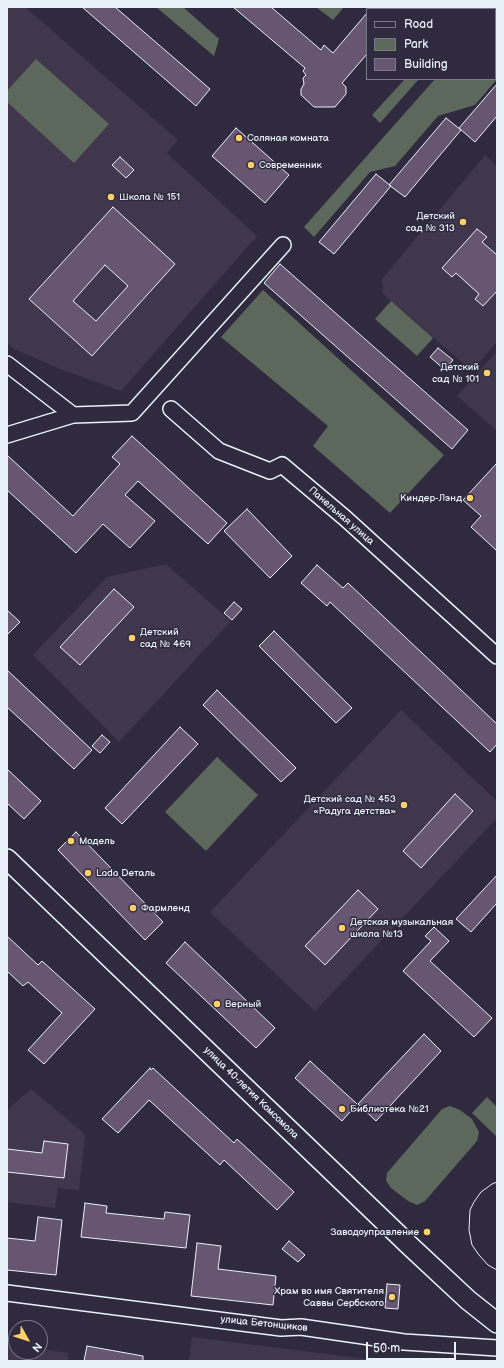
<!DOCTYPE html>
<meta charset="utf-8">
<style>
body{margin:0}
#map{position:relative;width:504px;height:1368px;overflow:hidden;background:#2f2a3d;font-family:"Balsamiq Sans",sans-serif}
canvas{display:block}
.frame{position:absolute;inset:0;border:8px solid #e8f1f8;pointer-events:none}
.legend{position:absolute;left:366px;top:8px;width:130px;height:72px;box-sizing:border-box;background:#2f2a3d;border:1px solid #797a88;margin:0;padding:5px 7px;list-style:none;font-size:12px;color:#e8f1f8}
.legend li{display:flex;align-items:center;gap:8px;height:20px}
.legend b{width:20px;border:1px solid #797a88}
.north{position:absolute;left:8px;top:1320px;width:40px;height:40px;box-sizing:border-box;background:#2f2a3d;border:1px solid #797a88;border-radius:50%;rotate:129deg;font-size:11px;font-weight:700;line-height:16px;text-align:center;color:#e8f1f8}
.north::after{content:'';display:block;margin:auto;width:14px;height:18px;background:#ffd166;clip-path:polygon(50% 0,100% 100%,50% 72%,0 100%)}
.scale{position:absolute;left:366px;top:1342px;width:90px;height:18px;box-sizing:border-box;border:2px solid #e8f1f8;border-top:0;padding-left:5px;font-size:12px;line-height:14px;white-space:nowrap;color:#e8f1f8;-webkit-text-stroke:3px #2f2a3d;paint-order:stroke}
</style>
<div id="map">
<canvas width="504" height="1368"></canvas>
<div class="frame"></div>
<ul class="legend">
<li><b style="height:5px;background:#2f2a3d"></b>Road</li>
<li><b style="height:11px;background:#5d685d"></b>Park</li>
<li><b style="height:11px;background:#675671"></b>Building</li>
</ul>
<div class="north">N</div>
<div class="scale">50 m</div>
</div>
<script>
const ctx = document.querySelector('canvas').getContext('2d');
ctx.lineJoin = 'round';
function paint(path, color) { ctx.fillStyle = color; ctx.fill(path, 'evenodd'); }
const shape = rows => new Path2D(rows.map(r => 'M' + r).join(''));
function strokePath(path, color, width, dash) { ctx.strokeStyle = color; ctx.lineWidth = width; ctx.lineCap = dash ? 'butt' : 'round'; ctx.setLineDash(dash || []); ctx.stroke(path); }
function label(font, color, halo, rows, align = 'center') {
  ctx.font = font + ' "Balsamiq Sans",sans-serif'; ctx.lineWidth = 3; ctx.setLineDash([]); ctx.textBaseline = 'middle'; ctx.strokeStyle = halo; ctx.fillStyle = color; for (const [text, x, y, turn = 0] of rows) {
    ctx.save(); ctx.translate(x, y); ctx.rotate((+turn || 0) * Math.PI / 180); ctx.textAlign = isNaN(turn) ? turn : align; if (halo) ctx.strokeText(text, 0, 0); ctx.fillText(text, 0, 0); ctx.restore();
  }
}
paint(shape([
 [7,7,25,7,178,140,167,153,257,236,121,391,60,369,14,349,7,343],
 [485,155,497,166,497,342,472,371,383,294,382,279],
 [497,351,497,431,457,396],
 [166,564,231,621,119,742,33,655,107,577],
 [401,710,497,801,497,818,315,1011,210,912],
 [31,1089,85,1134,79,1190,58,1188,55,1208,7,1202,7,1110],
 [192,1337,382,1361,189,1361],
 [7,1345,16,1346,16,1352,40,1352,40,1349,68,1353,68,1361,7,1361]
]), '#40374d');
paint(shape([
 [156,7,183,7,219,39,214,56],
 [316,7,344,7,333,20],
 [497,9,497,79,475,105,438,116,395,166,370,172,314,237,304,227,435,79,495,79,495,12],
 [36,59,109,124,74,163,7,102,7,91],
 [405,79,419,79,380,123,372,115],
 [263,290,444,455,390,513,313,446,328,426,221,337],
 [391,301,433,338,417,356,375,319],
 [217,757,258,795,206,851,165,812],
 [487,1097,497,1107,497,1137,472,1113],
 [450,1106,460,1110,472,1119,479,1132,477,1141,425,1201,417,1205,408,1201,391,1188,386,1181,387,1173,442,1109]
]), '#5d685d');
const building = shape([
 [82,7,115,7,210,89,196,106,82,7],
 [233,7,271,7,321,50,324,45,333,53,367,13,367,54,342,83,346,87,346,94,335,107,314,107,301,95,301,89,304,84,303,78,306,75,303,71,305,68,233,7],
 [497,84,497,116,475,142,459,128,497,84],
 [446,118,461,130,405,197,389,185,446,118],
 [236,128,289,175,265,203,212,156,236,128],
 [120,157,134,170,126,178,112,165,120,157],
 [376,174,391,186,334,254,319,242,376,174],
 [113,207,175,264,92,356,29,299,113,207],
 [105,265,128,286,96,321,73,301,105,265],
 [477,229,487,237,482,242,497,255,497,291,483,306,475,299,479,294,456,273,452,277,442,268,477,229],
 [280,264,468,430,452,449,264,283,280,264],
 [438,348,453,360,445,370,430,357,438,348],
 [132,436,227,523,208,544,138,481,125,495,155,521,130,548,103,524,76,553,7,490,7,455,73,516,120,464,112,457,132,436],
 [497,463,497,551,471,527,481,516,463,500,497,463],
 [247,509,292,556,270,578,224,531,247,509],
 [317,565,343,588,348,583,497,724,497,744,490,752,330,602,327,606,301,583,317,565],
 [114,589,134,607,80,665,60,647,114,589],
 [234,602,242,609,232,620,224,613,234,602],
 [7,610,20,622,7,635,7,610],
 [274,631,352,708,336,723,259,646,274,631],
 [7,670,92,750,74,769,7,707,7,670],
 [217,690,296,768,281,782,203,705,217,690],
 [180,727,198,744,122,824,105,808,180,727],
 [102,735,110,742,100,753,92,746,102,735],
 [7,769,41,801,24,819,7,803,7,769],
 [455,794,473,811,421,868,403,851,455,794],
 [76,832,163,922,145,940,58,850,76,832],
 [497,875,497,903,471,932,456,919,497,875],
 [358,890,378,909,325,965,305,946,358,890],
 [434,927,449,941,430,961,492,1018,474,1037,403,971,431,941,425,936,434,927],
 [7,936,38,965,42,961,95,1009,44,1064,28,1050,62,1013,28,982,23,986,7,971,7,936],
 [185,942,275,1028,256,1048,166,963,185,942],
 [424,1034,441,1051,376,1121,358,1104,424,1034],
 [310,1061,357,1104,342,1121,295,1078,310,1061],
 [150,1068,151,1070,153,1068,234,1143,237,1139,294,1192,277,1210,224,1160,220,1165,149,1100,118,1133,102,1119,150,1068],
 [44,1141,68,1144,64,1178,7,1172,7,1149,42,1153,44,1141],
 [85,1203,107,1206,106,1213,164,1219,165,1212,190,1215,186,1248,81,1237,85,1203],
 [38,1217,62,1220,56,1275,7,1270,7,1238,35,1241,38,1217],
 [289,1241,305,1255,298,1262,282,1249,289,1241],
 [197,1243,221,1246,218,1269,276,1276,273,1305,191,1296,197,1243],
 [387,1284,400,1285,398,1309,385,1308,387,1284],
 [87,1346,143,1356,143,1361,84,1361,87,1346]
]);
paint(building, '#675671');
strokePath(building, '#e8f1f8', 1);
const minor = shape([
 [7,364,73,415],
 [171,409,219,451,270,471,282,465,345,518,497,656],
 [7,435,73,415,132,413,283,245],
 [7,1293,281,1328,301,1327,404,1342,497,1348]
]);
const major = shape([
 [7,859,410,1246,468,1300,497,1323]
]);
strokePath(minor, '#e8f1f8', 18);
strokePath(major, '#e8f1f8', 22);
strokePath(minor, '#2f2a3d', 15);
strokePath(major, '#2f2a3d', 19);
strokePath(shape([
 [497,1182,492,1184,481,1192,474,1202,470,1210,469,1230,472,1245,479,1255,488,1265,497,1270]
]), '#e8f1f8', 1);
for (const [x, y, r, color] of [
 [239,138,4,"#ffd166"],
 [251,165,4,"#ffd166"],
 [111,197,4,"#ffd166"],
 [463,222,4,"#ffd166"],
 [487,373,4,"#ffd166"],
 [470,498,4,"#ffd166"],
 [132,638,4,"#ffd166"],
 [404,805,4,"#ffd166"],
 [71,841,4,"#ffd166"],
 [88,873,4,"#ffd166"],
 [133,908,4,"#ffd166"],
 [342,928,4,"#ffd166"],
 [217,1004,4,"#ffd166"],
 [342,1109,4,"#ffd166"],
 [427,1232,4,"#ffd166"],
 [392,1297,4,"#ffd166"]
]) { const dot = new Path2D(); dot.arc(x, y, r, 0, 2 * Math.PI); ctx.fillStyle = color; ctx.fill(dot); strokePath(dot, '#2f2a3d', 1.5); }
label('10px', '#e8f1f8', '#2f2a3d', [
 ["Соляная комната",247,138],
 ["Современник",259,165],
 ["Школа № 151",119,197],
 ["Детский",455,216,"right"],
 ["сад № 313",455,228,"right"],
 ["Детский",479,367,"right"],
 ["сад № 101",479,379,"right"],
 ["Киндер-Лэнд",462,498,"right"],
 ["Детский",140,632],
 ["сад № 469",140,644],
 ["Детский сад № 453",396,799,"right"],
 ["«Радуга детства»",396,811,"right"],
 ["Модель",79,841],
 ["Lada Dеталь",96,873],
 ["Фармленд",141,908],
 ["Детская музыкальная",350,922],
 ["школа №13",350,934],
 ["Верный",225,1004],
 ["Библиотека №21",350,1109],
 ["Заводоуправление",419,1232,"right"],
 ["Храм во имя Святителя",384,1291,"right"],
 ["Саввы Сербского",384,1303,"right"]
], 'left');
label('10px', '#e8f1f8', '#2f2a3d', [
 ["Панельная улица",341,516,41],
 ["улица 40-летия Комсомола",251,1093,44],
 ["улица Бетонщиков",264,1324,6]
]);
</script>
